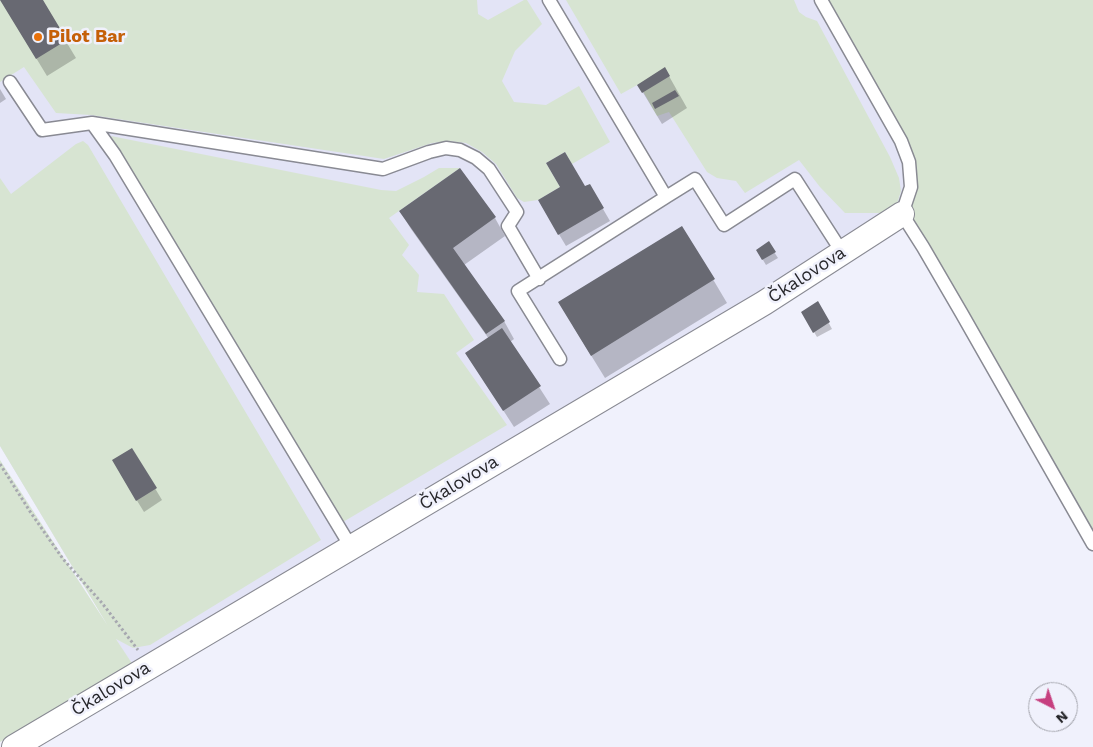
<!DOCTYPE html>
<meta charset="utf-8">
<style>
body{margin:0}
#map{position:relative;width:1093px;height:747px;overflow:hidden;background:#f0f1fc;font-family:"Work Sans",sans-serif}
canvas{display:block}
.north{position:absolute;left:1028px;top:682px;width:50px;height:50px;box-sizing:border-box;background:#f0f1fc;border:1px solid #9fa0a8;border-radius:50%;rotate:139deg;font-size:14px;font-weight:700;line-height:20px;text-align:center;color:#26262a}
.north::after{content:'';display:block;margin:auto;width:18px;height:22px;background:#c63f7f;clip-path:polygon(50% 0,100% 100%,50% 72%,0 100%)}
</style>
<div id="map">
<canvas width="1093" height="747"></canvas>
<div class="north">N</div>
</div>
<script>
const ctx = document.querySelector('canvas').getContext('2d');
ctx.lineJoin = 'round';
function paint(path, color) { ctx.fillStyle = color; ctx.fill(path, 'evenodd'); }
const shape = rows => new Path2D(rows.map(r => 'M' + r).join(''));
function strokePath(path, color, width, dash) { ctx.strokeStyle = color; ctx.lineWidth = width; ctx.lineCap = dash ? 'butt' : 'round'; ctx.setLineDash(dash || []); ctx.stroke(path); }
function label(font, color, halo, rows, align = 'center') {
  ctx.font = font + ' "Work Sans",sans-serif'; ctx.lineWidth = 5; ctx.setLineDash([]); ctx.textBaseline = 'middle'; ctx.strokeStyle = halo; ctx.fillStyle = color; for (const [text, x, y, turn = 0] of rows) {
    ctx.save(); ctx.translate(x, y); ctx.rotate((+turn || 0) * Math.PI / 180); ctx.textAlign = isNaN(turn) ? turn : align; if (halo) ctx.strokeText(text, 0, 0); ctx.fillText(text, 0, 0); ctx.restore();
  }
}
paint(shape([
 [0,0,1093,0,902,214,137,674,0,446]
]), '#e3e4f6');
paint(shape([
 [0,0,477,0,478,14,488,20,524,0,527,0,542,24,515,51,502,81,514,102,546,105,579,86,610,142,572,164,565,152,546,163,560,187,538,200,524,202,517,198,496,164,482,152,466,143,449,141,432,143,384,159,91,115,56,113,24,67,0,82],
 [566,0,794,0,799,12,806,17,817,21,890,157,899,178,901,191,896,207,884,213,845,213,820,187,799,160,745,193,736,181,717,178,707,172,669,112,657,116,639,84,621,94],
 [821,0,1093,0,1093,544,911,227,909,162],
 [111,136,381,190,396,191,424,177,439,168,460,168,389,218,409,245,402,255,419,275,417,292,444,294,474,340,456,353,507,425,343,522],
 [83,141,88,145,321,540,150,645,133,648,116,639,133,665,68,706,0,742,0,460,108,626,0,446,0,178,11,194,76,144]
]), '#d7e4d2');
paint(shape([
 [1,0,41,0,76,58,47,76],
 [665,69,687,108,662,124,639,86],
 [0,89,6,99,0,103],
 [589,185,610,221,566,246,539,201],
 [400,211,495,218,505,236,464,265,504,321,514,339,510,342,550,404,514,427,467,354,489,339,411,229],
 [682,227,727,303,605,378,573,326],
 [768,243,778,258,766,265,757,250],
 [818,303,832,329,817,337,802,312],
 [132,450,162,500,144,512,120,473]
]), '#0003');
paint(shape([
 [0,0,43,0,67,40,36,59],
 [665,67,670,76,642,93,637,85],
 [675,90,679,96,655,109,652,103],
 [565,152,585,186,590,184,604,208,558,235,538,200,560,187,546,163],
 [460,168,496,217,453,248,505,321,486,334,399,211],
 [682,226,715,279,591,356,558,302],
 [769,241,776,252,762,260,756,250],
 [818,301,830,322,813,333,801,312],
 [502,328,541,386,503,411,465,353],
 [132,448,157,488,136,501,112,460]
]), '#686972');
const lane = shape([
 [549,0,666,197,518,291,560,359],
 [821,0,901,141,909,162,911,187,902,214,923,247,962,314,1093,544],
 [10,82,42,130,92,123,115,155,351,547],
 [92,123,383,169,429,152,446,148,460,150,476,158,489,169,517,212,508,226,539,279],
 [666,197,695,179,724,225,795,179,842,252]
]);
const street = shape([
 [14,747,764,303,902,214]
]);
strokePath(lane, '#898a93', 15);
strokePath(street, '#898a93', 26);
strokePath(shape([
 [0,464,31,513,63,559,102,603,138,650]
]), '#a7a8b0', 3, [2.5, 2.5]);
strokePath(lane, '#fff', 12);
strokePath(street, '#fff', 24);
for (const [x, y, r, color] of [
 [38,37,5,"#e8710a"]
]) { const dot = new Path2D(); dot.arc(x, y, r, 0, 2 * Math.PI); ctx.fillStyle = color; ctx.fill(dot); strokePath(dot, '#f0f1fc', 2); }
label('bold 18px', '#c56008', '#f0f1fc', [
 ["Pilot Bar",48,37]
], 'left');
label('18px', '#26262a', '#f0f1fc', [
 ["Čkalovova",807,275,-33],
 ["Čkalovova",459,483,-31],
 ["Čkalovova",111,689,-31]
]);
</script>
